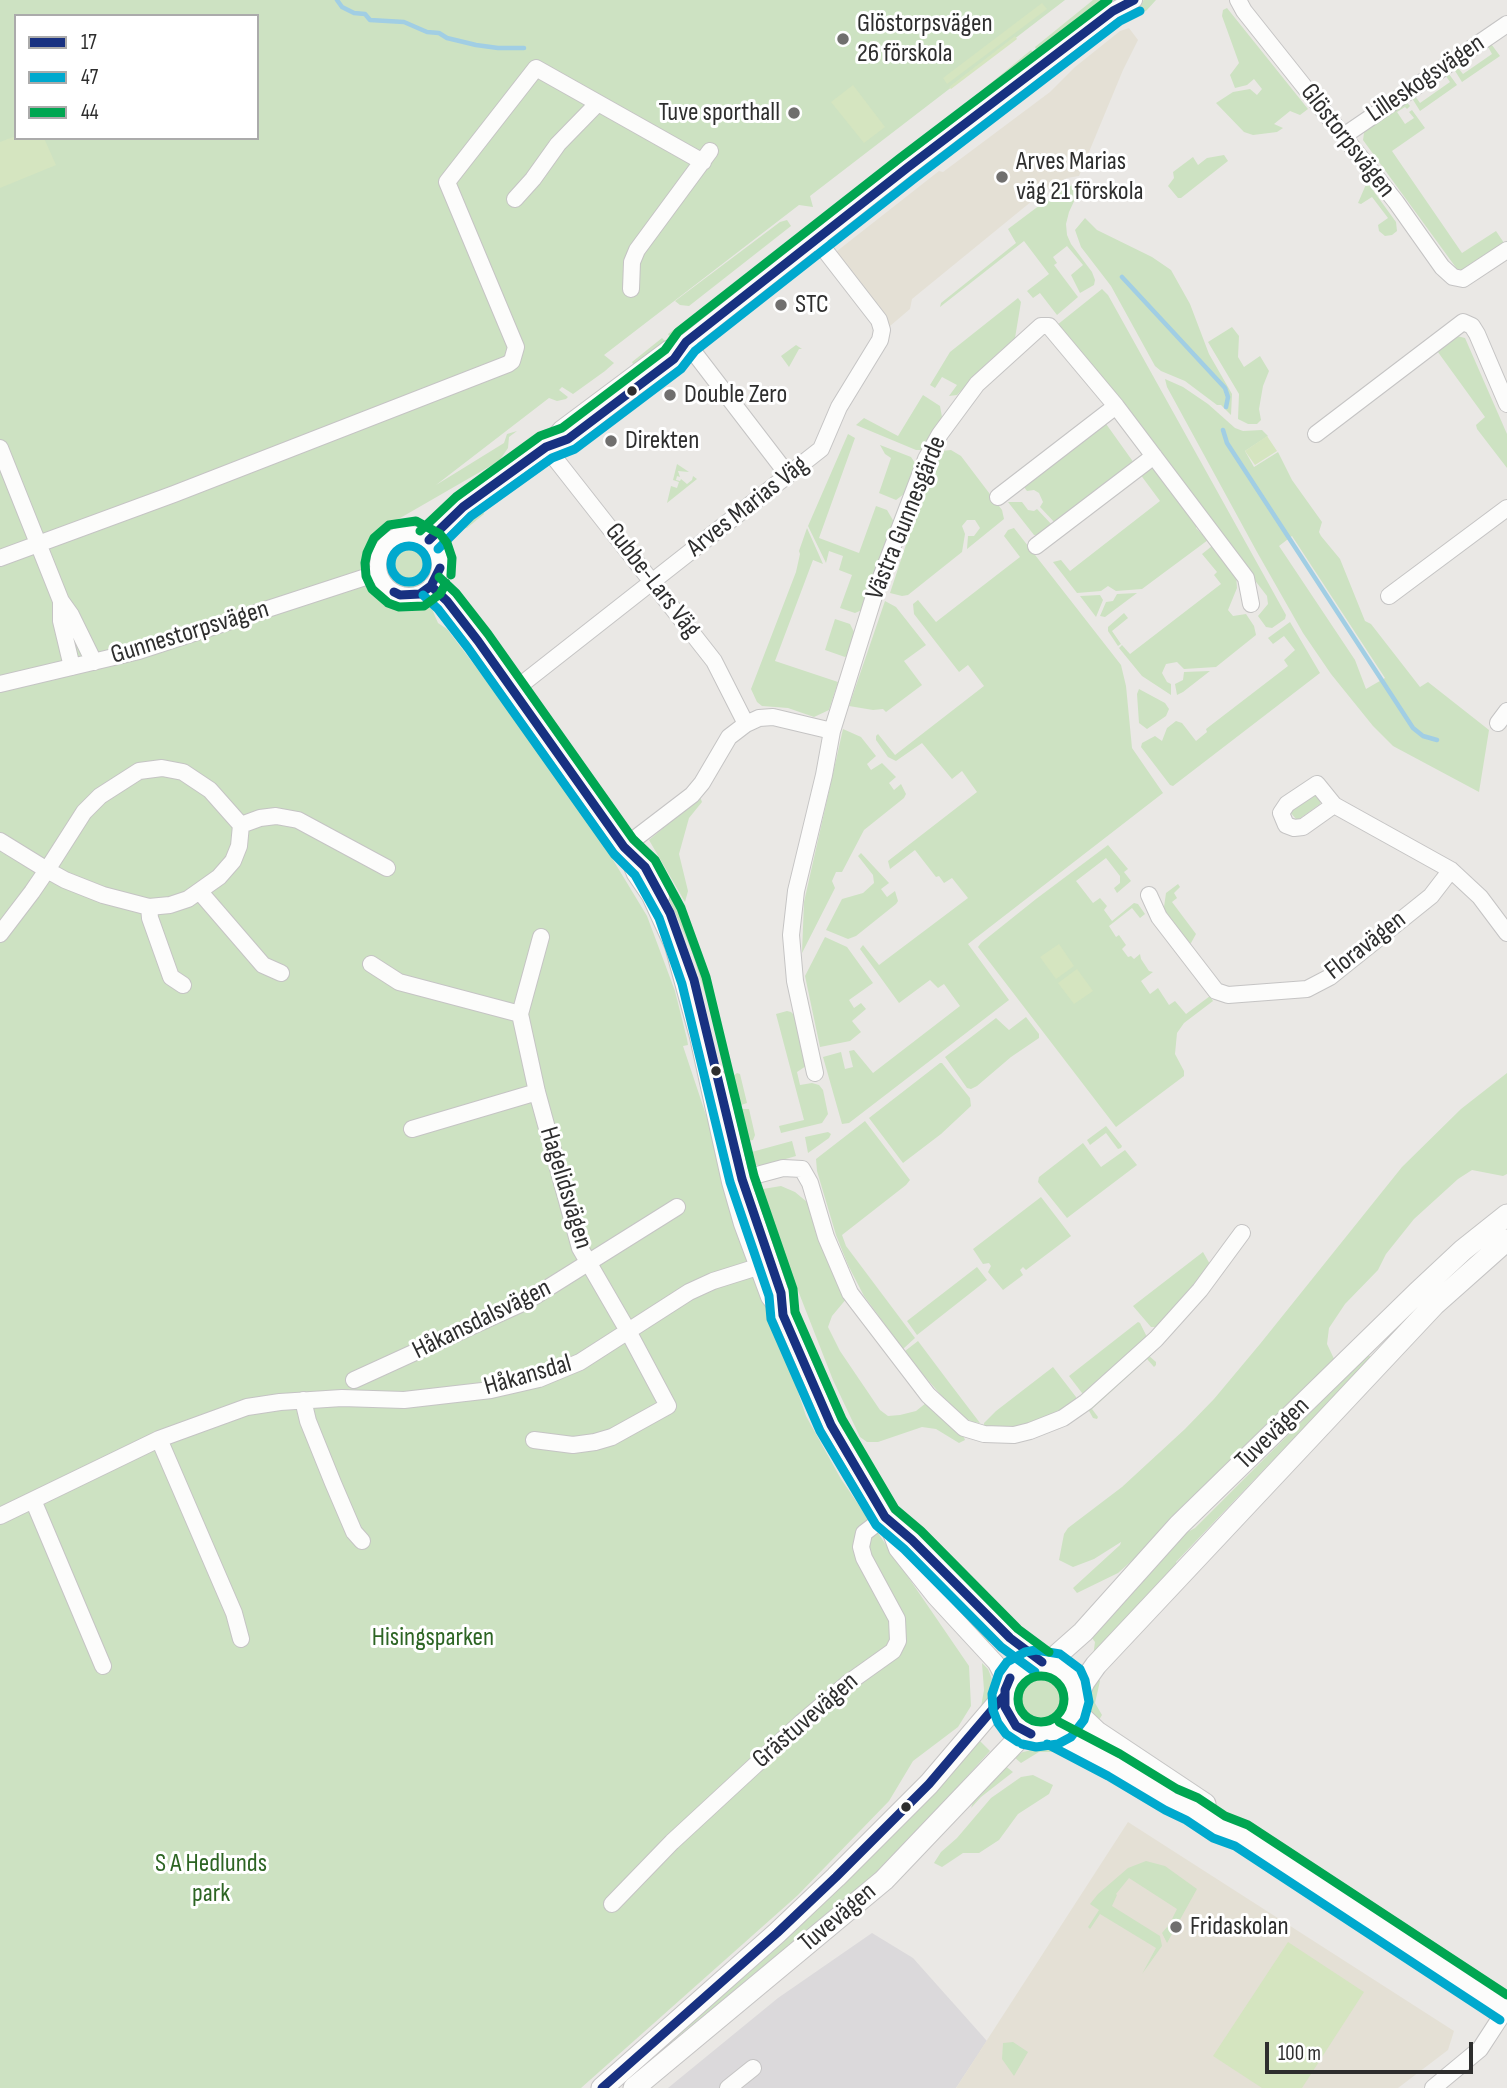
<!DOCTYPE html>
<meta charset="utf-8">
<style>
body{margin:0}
#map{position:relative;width:1507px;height:2088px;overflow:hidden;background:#eae8e5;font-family:"Sofia Sans Condensed",sans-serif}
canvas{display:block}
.legend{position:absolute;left:14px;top:14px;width:245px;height:126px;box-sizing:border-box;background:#fff;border:2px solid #ababab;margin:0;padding:9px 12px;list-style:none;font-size:21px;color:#2e2e2e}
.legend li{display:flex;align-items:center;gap:14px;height:35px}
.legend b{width:35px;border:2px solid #ababab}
.scale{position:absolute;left:1265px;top:2042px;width:208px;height:32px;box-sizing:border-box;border:4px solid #2e2e2e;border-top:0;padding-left:9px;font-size:21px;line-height:24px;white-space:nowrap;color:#2e2e2e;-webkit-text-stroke:5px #fff;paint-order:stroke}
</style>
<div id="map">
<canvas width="1507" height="2088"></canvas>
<ul class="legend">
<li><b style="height:9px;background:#183181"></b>17</li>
<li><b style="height:9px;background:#00a9ce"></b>47</li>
<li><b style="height:9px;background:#00a651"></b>44</li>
</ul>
<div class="scale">100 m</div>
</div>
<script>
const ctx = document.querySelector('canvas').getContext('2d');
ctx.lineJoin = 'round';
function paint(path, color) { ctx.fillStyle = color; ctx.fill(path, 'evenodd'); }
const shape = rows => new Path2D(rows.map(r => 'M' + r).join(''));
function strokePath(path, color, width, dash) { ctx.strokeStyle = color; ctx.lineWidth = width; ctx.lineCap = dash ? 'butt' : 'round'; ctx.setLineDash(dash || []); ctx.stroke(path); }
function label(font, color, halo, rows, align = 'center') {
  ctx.font = font + ' "Sofia Sans Condensed",sans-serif'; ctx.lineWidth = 6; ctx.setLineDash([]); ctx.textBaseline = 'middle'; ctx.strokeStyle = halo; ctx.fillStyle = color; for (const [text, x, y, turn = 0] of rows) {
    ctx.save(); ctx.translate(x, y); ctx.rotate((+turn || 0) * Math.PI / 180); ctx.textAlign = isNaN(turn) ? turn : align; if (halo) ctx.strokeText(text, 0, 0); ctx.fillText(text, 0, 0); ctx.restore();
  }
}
paint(shape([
 [872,1933,913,1958,987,2041,956,2088,668,2088,778,1998]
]), '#dbd9db');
paint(shape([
 [1129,28,1138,40,1123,70,1079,176,1067,178,1043,192,912,299,910,309,890,326,832,255,939,171,943,172,1050,92,1075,67,1120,31],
 [1128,1822,1454,2031,1448,2050,1398,2088,956,2088]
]), '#e4e0d5');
paint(shape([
 [0,0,1065,0,810,196,813,207,799,205,604,355,614,363,605,371,573,394,562,387,559,390,568,397,566,399,557,401,549,398,436,485,504,443,507,434,517,431,509,437,508,448,499,461,395,521,405,544,417,546,427,557,428,569,420,581,438,623,447,629,495,692,598,835,647,916,675,991,687,1039,688,1045,683,1046,780,1337,793,1368,789,1365,806,1416,841,1479,969,1666,971,1706,958,1727,913,1761,889,1801,798,1895,581,2088,0,2088],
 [16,16,257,16,257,138,16,138],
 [1093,0,1114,0,974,107,971,105,958,115,956,113,969,101,1031,50,1033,52,1036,49,1035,47],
 [1144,0,1156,0,1146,11,1117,20,1073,53,1054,70,1052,67,1129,9],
 [1227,8,1308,109,1300,115,1290,111,1274,124,1283,128,1277,132,1253,135,1244,132,1216,103,1233,92,1250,89,1257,95,1262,89,1254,79,1247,85,1235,88,1230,75,1239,63,1222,16,1223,10],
 [1489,41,1500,56,1462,82,1452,66,1455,64,1463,74,1492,54,1486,43],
 [1446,70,1457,85,1420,111,1410,95,1413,93,1420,103,1450,82,1443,72],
 [1405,100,1410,106,1407,109,1405,107,1397,112,1405,124,1414,118,1409,112,1412,110,1425,128,1392,151,1462,253,1496,231,1504,243,1503,246,1473,267,1461,270,1457,269,1363,140,1365,126],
 [1224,155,1228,161,1181,198,1178,198,1168,186,1174,178,1173,172,1193,157,1198,165,1207,158],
 [1367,182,1396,222,1397,231,1392,235,1385,236,1379,231,1378,225,1388,218,1372,197,1361,204,1358,203],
 [1073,185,1078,189,1077,195,1069,212,1066,224,1067,235,1071,244,1092,272,1095,280,1094,285,1080,293,1071,275,1083,265,1067,246,1053,257,1057,263,1054,265,1078,297,1057,315,1040,293,1033,298,1027,291,1049,274,1024,241,940,307,941,303,1016,243,1008,229,1056,193],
 [841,203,841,207,813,231,689,330,635,368,632,362,662,338,665,341,670,337,668,334],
 [1085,218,1097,230,1152,257,1171,270,1190,304,1209,354,1232,394,1231,415,1221,405,1217,405,1185,381,1161,371,1155,366,1111,286,1081,247,1075,230],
 [787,220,791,226,689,306,680,305,675,301,780,222],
 [1102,289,1108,295,1286,615,1285,619,1272,628,1266,627,1258,616,1268,604,1267,596,1057,325],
 [1018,298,1021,302,1015,338,987,363,957,395,949,396,957,385,942,377,935,388,930,385,950,352],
 [1232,327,1239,336,1238,357,1244,367,1260,356,1269,371,1263,386,1259,409,1261,420,1257,424,1248,424,1238,419,1239,394,1208,342],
 [1453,335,1465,338,1507,434,1507,468,1477,429,1476,425,1485,417,1435,348],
 [796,345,802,349,799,349,789,367,781,356],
 [1165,379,1183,387,1208,404,1235,428,1243,431,1262,430,1268,436,1245,451,1254,467,1278,452,1292,480,1322,522,1319,532,1321,536,1340,559,1365,621,1371,624,1420,687,1428,682,1489,730,1479,792,1393,746,1373,726,1331,674,1303,633,1257,552,1167,387],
 [1292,536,1385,678,1366,689,1355,660,1279,546],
 [923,395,940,406,942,417,922,450,916,450,856,425,864,418,898,436],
 [1104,421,1134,463,1056,524,1040,507,1043,502,1039,493,1034,490,1027,491,1021,483],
 [848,434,855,438,819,538,859,553,876,506,887,510,894,522,862,610,855,613,840,608,852,575,839,570,843,556,829,551,826,563,808,526],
 [880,445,911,457,915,463,904,494,896,500,879,493,891,458,885,454],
 [951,450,961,456,1002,510,1004,519,967,549,968,536,974,536,980,528,975,520,967,520,962,526,965,534,962,552,908,595,902,596,890,593,926,484,942,451],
 [1154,460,1198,525,1196,528,1208,540,1142,589,1116,591,1108,586,1101,591,1077,593,1053,562,1061,560,1070,571,1160,501,1140,474],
 [677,464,689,472,678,471,680,477,677,476,676,480,680,481,681,479,687,484,692,480,693,476,697,479,667,503,671,486,677,488,679,482,673,480],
 [1008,502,1022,502,1028,510,1034,511,1037,509,1053,526,1040,536,1034,535],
 [476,510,483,510,484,514,467,528,462,529,458,526],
 [807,528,823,564,813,560,775,661,838,682,829,710,814,717,788,708,762,706,757,702,751,689,796,572,800,554,799,551],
 [1014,528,1121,665,1126,686,1132,748,1163,793,968,944,1009,1000,849,1123,842,1124,823,1057,841,1052,845,1069,853,1067,849,1051,854,1050,873,1073,960,1006,944,984,938,988,930,980,899,1003,860,949,863,945,879,965,968,898,952,878,944,883,939,876,936,877,915,850,890,869,888,861,977,792,962,771,952,779,922,743,896,761,888,757,876,740,876,736,878,734,895,755,984,686,968,665,959,672,914,614,913,604,918,600,936,622,1020,557,1004,536,1008,530],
 [1217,542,1236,574,1237,588,1228,610,1233,616,1246,614,1254,626,1256,635,1216,667,1184,669,1177,662,1166,664,1162,673,1167,682,1171,684,1171,695,1142,676,1119,648,1122,645,1130,654,1221,584,1214,575,1217,572,1202,554],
 [1137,593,1105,617,1100,616,1106,602,1113,601,1117,594],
 [1100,595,1103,600,1096,617,1080,596],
 [885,601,896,607,926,645,904,661,922,685,886,712,883,709,873,710,849,706],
 [1124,613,1128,618,1112,631,1121,644,1118,646,1108,631,1108,627],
 [835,619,850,624,854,632,847,656,845,657,825,650],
 [1290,622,1320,673,1173,786,1170,785,1141,747,1142,743,1155,736,1162,741,1167,728,1176,721,1182,723,1196,741,1207,732,1206,729,1288,666,1284,660,1295,650,1284,636,1273,644,1268,638],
 [1210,671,1183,692,1177,695,1175,684,1183,680,1184,672],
 [1139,689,1165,703,1169,709,1166,716,1147,729,1139,723,1137,694],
 [843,729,861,737,876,756,867,764,871,770,882,763,896,777,889,783,894,790,901,784,906,794,904,798,864,830,842,872,836,872,832,881,835,888,802,953,804,902],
 [1314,792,1321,800,1320,804,1299,819,1296,819,1290,812,1291,807],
 [700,797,702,802,689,818,679,854,688,891,685,902,649,840],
 [1108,845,1128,869,1124,872,1131,881,1117,893,1114,888,1120,883,1120,876,1106,858,1076,881,1093,903,1100,898,1107,906,1104,910,1112,921,1134,903,1138,904,1145,914,1140,918,1132,908,1109,926,1116,937,1119,935,1126,945,1122,949,1128,957,1131,956,1134,959,1140,954,1141,959,1149,971,1153,972,1141,981,1150,994,1158,988,1169,1005,1175,1001,1186,1014,1210,996,1213,1001,1184,1023,1177,1033,1175,1054,1184,1071,1184,1076,1116,1127,978,947,981,943,1036,899],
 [861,853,889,883,881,889,887,897,895,891,898,901,896,904,856,936,848,939,826,930,842,899,863,893,874,883,873,875,858,856],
 [659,864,683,909,724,1040,726,1051,721,1056,715,1025,692,952,673,908,653,871],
 [1178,884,1180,887,1174,893,1177,898,1172,902,1196,934,1191,943,1187,946,1163,914,1166,893],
 [825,937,847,947,873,983,849,1000,854,1008,861,1003,866,1009,852,1021,861,1032,850,1041,820,1047,805,976],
 [787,1011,791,1012,797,1018,806,1066,797,1072,800,1085,812,1083,819,1085,823,1090,828,1114,822,1123,781,1133,779,1126,804,1120,776,1014],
 [1026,1017,1039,1034,1039,1038,1011,1057,977,1086,971,1089,967,1088,945,1057,996,1018,1009,1030],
 [940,1063,942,1063,970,1098,971,1106,941,1134,903,1163,869,1118],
 [737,1073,740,1074,747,1103,741,1105,733,1076],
 [1507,1073,1507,1174,1503,1176,1472,1170,1458,1179,1414,1219,1386,1254,1378,1270,1345,1304,1329,1328,1327,1344,1335,1361,1135,1558,1118,1573,1077,1593,1073,1588,1120,1545,1121,1542,1094,1559,1073,1567,1059,1560,1064,1534,1068,1528,1122,1487,1185,1429,1214,1399,1260,1344,1402,1167,1461,1109],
 [741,1109,749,1109,755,1135,753,1140,740,1143,736,1112],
 [865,1121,910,1180,906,1185,842,1235,846,1246,915,1338,903,1349,864,1296,848,1265,836,1235,817,1171,816,1159],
 [1106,1126,1122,1146,1121,1148,1118,1149,1106,1133,1090,1145,1087,1140],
 [828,1132,831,1134,829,1138,808,1153,805,1137],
 [792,1141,796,1156,765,1165,754,1165,748,1153],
 [1083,1143,1101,1167,1125,1150,1137,1165,1067,1218,1038,1182,1039,1177],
 [781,1186,795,1192,807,1202,833,1274,847,1298,832,1316,828,1327,840,1351,880,1410,888,1416,900,1415,916,1411,926,1403,963,1435,965,1440,959,1443,936,1429,922,1427,878,1442,867,1442,860,1437,833,1380,761,1196,763,1189],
 [1041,1197,1071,1236,1026,1270,1023,1267,1020,1270,1023,1275,1003,1290,988,1272,991,1266,989,1263,983,1264,973,1249],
 [1203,1252,1211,1266,1157,1327,1151,1327,1133,1306],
 [977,1267,987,1280,917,1335,907,1321],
 [1138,1322,1140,1323,1147,1337,1086,1393,1082,1393,1069,1376],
 [918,1341,948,1381,980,1423,972,1422,964,1417,940,1394,915,1365,905,1351],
 [1148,1355,1156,1362,1156,1365,1154,1367,1147,1359,1092,1409,1098,1417,1097,1419,1093,1418,1088,1409],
 [1368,1355,1371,1357,1176,1562,1178,1565,1093,1656,1095,1642,1088,1633,1171,1541,1195,1528],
 [1053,1367,1076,1397,1076,1402,1049,1417,1020,1428,984,1427,984,1423,996,1411],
 [901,1539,1000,1639,992,1639,988,1643,949,1601],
 [982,1663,988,1669,992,1679,988,1699,981,1707,984,1690],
 [1096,1674,1100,1681,1095,1703,1102,1715,1099,1720,1088,1709,1087,1701],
 '1015 1698a23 23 0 1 1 46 0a23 23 0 1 1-46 0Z',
 [976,1737,990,1751,890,1862,629,2077],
 [1054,1745,1073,1752,1039,1752,1021,1763,1014,1757,1023,1752],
 [1004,1765,1013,1772,981,1797,971,1808,974,1799],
 [1033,1775,1053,1785,1049,1794,1018,1814,999,1840,979,1853,963,1853,942,1867,934,1863,941,1852,957,1838,991,1798,1021,1777],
 [1146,1861,1165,1866,1197,1889,1167,1943,1162,1933,1173,1920,1172,1919,1177,1909,1129,1878,1116,1894,1117,1895,1112,1906,1160,1936,1162,1946,1142,1974,1156,1948,1100,1914,1090,1929,1088,1927,1099,1910,1090,1904,1098,1894,1128,1868],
 [1013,2042,1028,2052,1014,2076,1002,2059,1003,2043]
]), '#cde2c2');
paint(shape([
 [1042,3,1047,9,947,84,943,78],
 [1015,36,1017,39,951,89,949,87],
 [853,85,885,127,864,143,831,102],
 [16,136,16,138,44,138,56,165,0,188,0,142],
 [1267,436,1277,451,1255,465,1245,451],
 [1059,944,1074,966,1056,979,1040,957],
 [1077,969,1093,991,1074,1004,1058,983],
 [1288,1942,1364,1992,1302,2088,1262,2088,1213,2056]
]), '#d5e5c0');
strokePath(shape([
 [337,0,342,7,354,13,365,14,370,20,404,22,427,32,439,33,447,38,476,45,498,48,524,48],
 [1122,277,1225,388,1228,397,1226,407],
 [1223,430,1227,443,1413,728,1423,736,1437,740]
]), '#a1cee4', 4.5);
const street = shape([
 [1238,0,1244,11,1396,202,1442,267,1453,277,1463,279,1507,250],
 [1345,135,1507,24],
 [515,199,533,179,558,144,598,103],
 [631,289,632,262,637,250,710,151],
 [686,342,788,475],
 [1316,434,1463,322,1472,326,1477,334,1507,404],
 [548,444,561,429,668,349,686,342],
 [546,447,714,661,746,724],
 [0,448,61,601,71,615,94,662],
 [998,497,1116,406],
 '378 565a31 31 0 1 1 62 0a31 31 0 1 1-62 0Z',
 [429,540,463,507,546,447,568,439,632,390,674,359,686,342,907,168,1113,11,1134,0],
 [1036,546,1154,456],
 [0,558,174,494,508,364,512,361,516,347,447,182,536,68,703,162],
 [431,586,447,601,478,641,624,847,645,867,661,897],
 [1389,596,1507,508],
 [61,601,61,621,72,667],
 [0,684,139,651,378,573],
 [513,691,821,449,839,407,880,340,882,330,879,320,817,240],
 [1498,723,1507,711],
 [1334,805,1303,827,1294,828,1286,825,1281,813,1287,804,1317,784,1334,805,1451,870,1480,897,1507,933],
 [241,825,260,818,276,816,298,820,387,868],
 [0,841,47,870,65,880,103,895,149,907,170,905,188,899,219,877,233,861,239,846,241,825,210,790,183,772,162,768,139,771,100,796,84,812,47,870,32,892,0,934],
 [624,847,635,874,650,896,673,946,698,1037,730,1182,742,1224,769,1297,783,1315,831,1425,885,1517,897,1549,935,1597,996,1663,1007,1684],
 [624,847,692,795,702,783,729,737,746,724,759,718,773,717,832,731],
 [200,892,263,965,281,973],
 [1149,895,1159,917,1216,991,1228,995,1307,989,1330,977,1431,896,1451,870],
 [149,907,150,918,171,977,183,985],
 [371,964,399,982,520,1014],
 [815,1073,795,981,791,935,796,891,824,775,832,731,875,593,926,459,940,434,977,384,1041,326,1049,326,1116,406,1246,578,1251,604],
 [718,1078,742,1179,781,1293,783,1315],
 [412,1129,537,1092],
 [742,1179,783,1168,802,1169,810,1183,826,1237,850,1293,928,1395,964,1428,984,1434,1014,1435,1030,1431,1063,1418,1086,1402,1156,1339,1200,1290,1242,1233],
 [354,1380,527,1301,677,1207],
 [303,1400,308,1421,333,1483,354,1532,362,1541],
 [159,1439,234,1613,241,1639],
 [534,1440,573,1445,595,1442,612,1437,668,1406,628,1331,580,1248,537,1092,520,1014,541,937],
 [33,1500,103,1666],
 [0,1516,159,1439,247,1407,280,1402,342,1398,404,1400,491,1390,539,1379,580,1362,689,1292,713,1281,767,1264],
 [887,1519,912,1540,1010,1638,1042,1662],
 [612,1904,672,1842,802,1722,848,1683,893,1651,898,1641,897,1619,864,1558,861,1547,864,1533,885,1517],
 [728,2088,753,2068],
 [1433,2088,1480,2049,1506,2009]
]);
const secondary = shape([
 '1004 1699a36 36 0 1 1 72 0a36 36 0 1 1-72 0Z',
 [1048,1663,1083,1632,1179,1525,1418,1292,1463,1250,1507,1215],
 [1077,1698,1084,1682,1096,1665,1434,1305,1507,1240],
 [1075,1711,1097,1732,1205,1804],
 [1053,1733,1114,1765,1171,1800,1192,1809,1219,1827,1241,1835,1507,2010],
 [602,2088,777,1933,836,1877,929,1784,1004,1696],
 [634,2088,884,1880,1025,1732]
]);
strokePath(street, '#c5c4c4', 18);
strokePath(secondary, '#c5c4c4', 23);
strokePath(street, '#fcfcfb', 16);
strokePath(secondary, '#fcfcfb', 21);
strokePath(shape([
 [429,540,463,507,546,447,568,439,674,359,686,342,907,168,1113,11,1134,0],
 [431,586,447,601,478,641,624,847,645,867,670,913,694,980,742,1179,781,1293,783,1315,831,1425,885,1517,912,1540,1010,1638,1042,1662],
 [394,592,400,595,420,594,431,586,440,568],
 [1010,1678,1005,1690,1005,1707,1016,1726,1031,1734],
 [602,2088,777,1933,836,1877,929,1784,1004,1696]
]), '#183181', 9);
strokePath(shape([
 '391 564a18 18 0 1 1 36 0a18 18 0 1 1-36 0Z',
 [438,549,471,516,552,458,575,449,681,369,695,351,915,178,1120,21,1140,11],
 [423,595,438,609,468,648,614,854,635,875,659,918,682,984,730,1182,769,1296,771,1319,820,1431,876,1525,904,1549,1001,1647,1035,1672],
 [1018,1742,1006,1734,998,1723,993,1710,992,1694,999,1673,1007,1662,1025,1652,1036,1650,1060,1654,1080,1669,1085,1680,1089,1702,1084,1720,1071,1737,1058,1744,1036,1747,1022,1744],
 [1047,1744,1108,1776,1165,1810,1186,1820,1213,1838,1235,1846,1500,2020]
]), '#00a9ce', 9);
strokePath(shape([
 [420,531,456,497,540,436,562,428,665,350,678,332,900,158,1108,0],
 [439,577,456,593,488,634,633,839,655,860,681,908,706,977,754,1176,793,1289,795,1312,842,1419,895,1509,921,1531,1018,1629,1049,1652],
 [387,602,372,589,366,576,365,563,367,553,374,538,389,525,416,521,440,534,447,543,452,558,451,575],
 [388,603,399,607,424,606,440,594,446,583],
 '1018 1699a23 23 0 1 1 46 0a23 23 0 1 1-46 0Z',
 [1059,1722,1120,1754,1177,1789,1198,1798,1225,1816,1248,1825,1507,1995]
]), '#00a651', 9);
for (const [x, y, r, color] of [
 [843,39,7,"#706f6e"],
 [794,113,7,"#706f6e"],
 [1002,177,7,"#706f6e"],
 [781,305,7,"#706f6e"],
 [632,391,6,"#2e2e2e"],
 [670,395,7,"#706f6e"],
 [611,441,7,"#706f6e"],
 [716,1071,6,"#2e2e2e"],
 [906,1807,6,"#2e2e2e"],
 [1176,1927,7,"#706f6e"]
]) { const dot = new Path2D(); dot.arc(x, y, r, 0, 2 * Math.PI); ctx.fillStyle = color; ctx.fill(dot); strokePath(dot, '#fff', 2.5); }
label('26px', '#2e2e2e', '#fff', [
 ["Glöstorpsvägen",857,24],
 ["26 förskola",857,54],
 ["Tuve sporthall",780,113,"right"],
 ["Arves Marias",1016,162],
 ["väg 21 förskola",1016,192],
 ["STC",795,305],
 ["Double Zero",684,395],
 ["Direkten",625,441],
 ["Fridaskolan",1190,1927]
], 'left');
label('26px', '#2e2e2e', '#fff', [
 ["Lilleskogsvägen",1426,79,-34],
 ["Glöstorpsvägen",1347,141,52],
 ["Arves Marias Väg",748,507,-38],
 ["Västra Gunnesgärde",907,518,-68],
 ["Gubbe-Lars Väg",652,581,52],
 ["Gunnestorpsvägen",190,633,-17],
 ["Floravägen",1366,946,-38],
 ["Hagelidsvägen",565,1188,73],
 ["Håkansdalsvägen",482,1320,-26],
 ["Håkansdal",528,1376,-16],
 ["Tuvevägen",1273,1434,-44],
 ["Grästuvevägen",806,1721,-41],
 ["Tuvevägen",838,1918,-40]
]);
label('26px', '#2d6524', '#fff', [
 ["Hisingsparken",433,1638],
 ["S A Hedlunds",211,1864],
 ["park",211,1894]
]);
</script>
